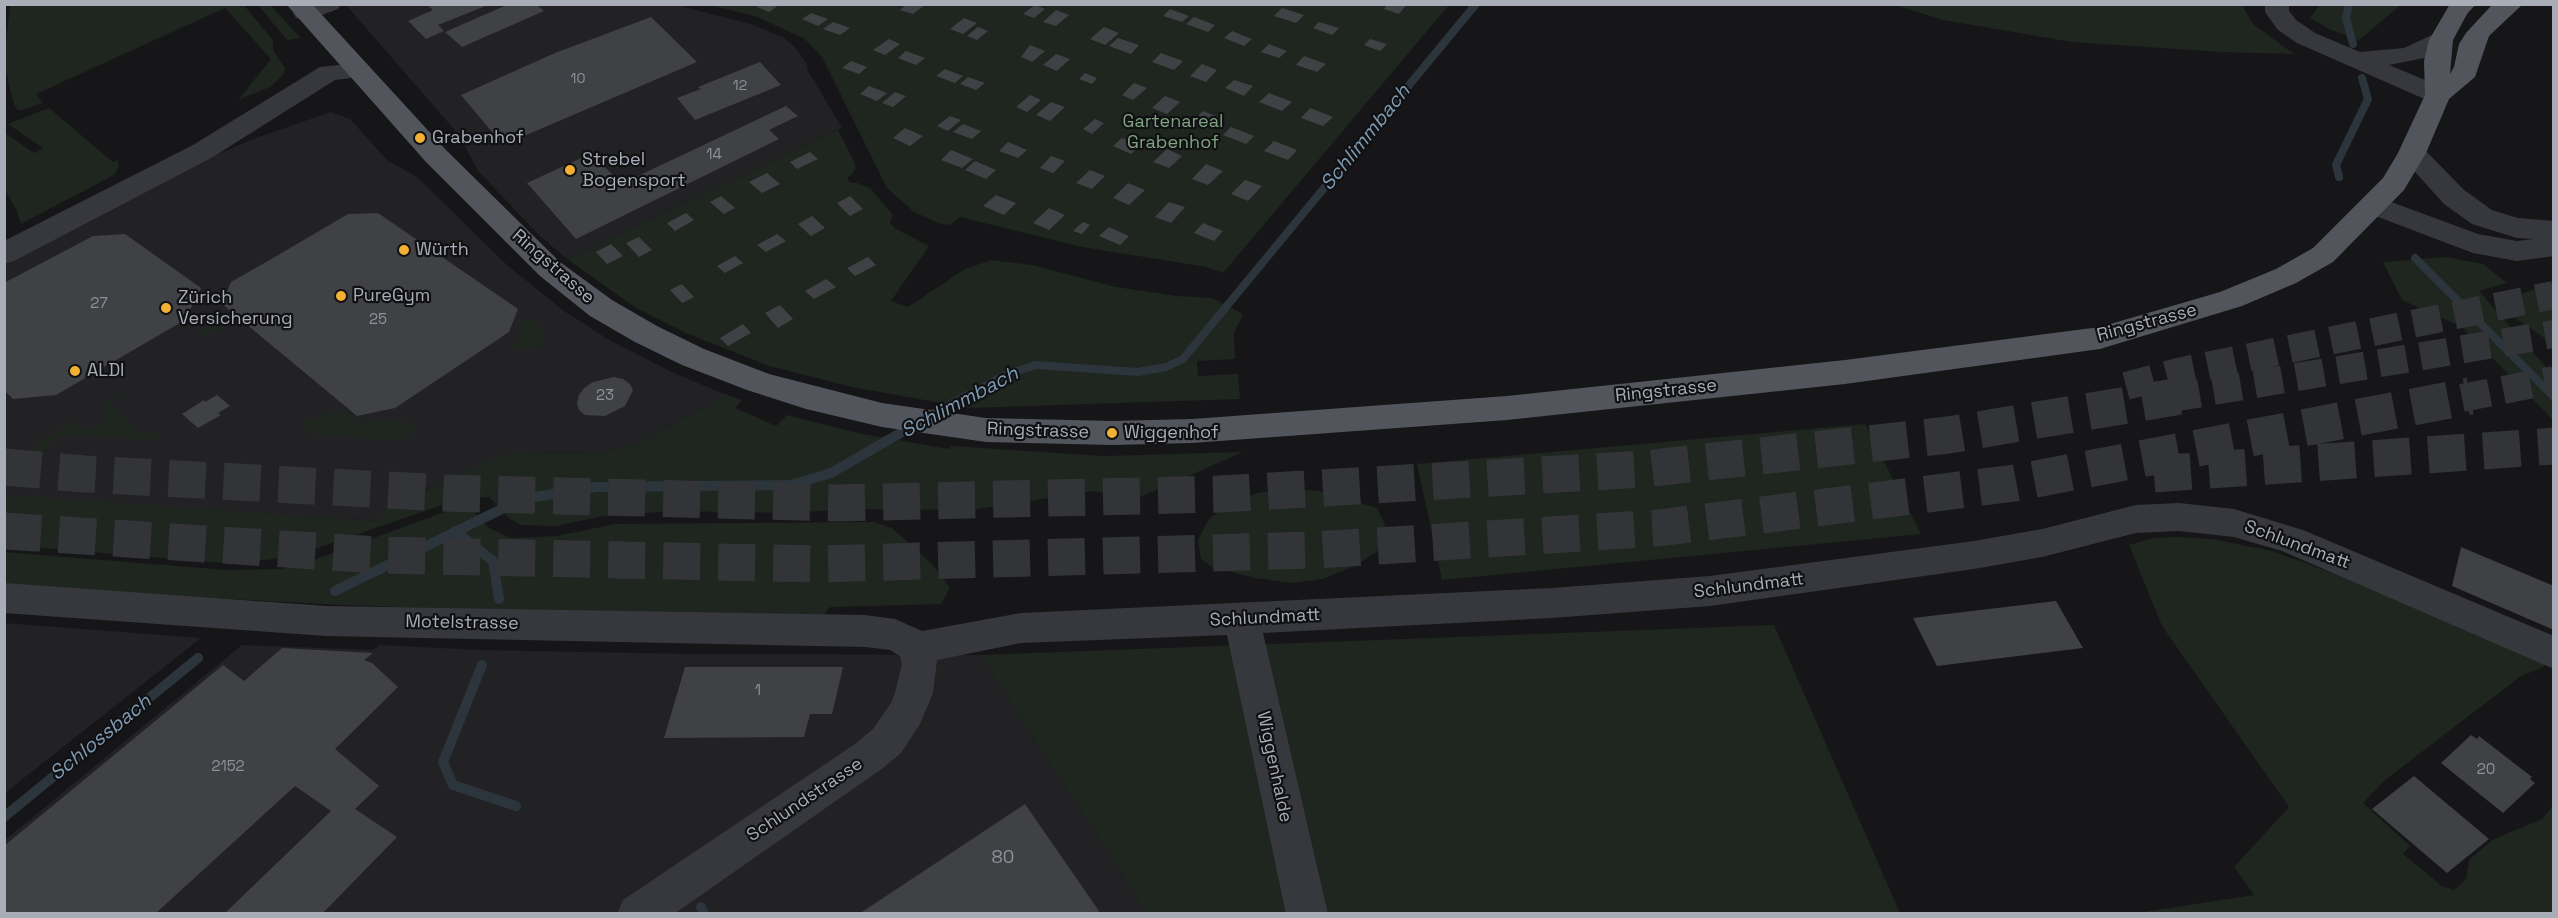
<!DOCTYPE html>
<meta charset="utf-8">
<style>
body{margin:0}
#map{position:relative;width:2558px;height:918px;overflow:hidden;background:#161618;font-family:"Space Grotesk",sans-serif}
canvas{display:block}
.frame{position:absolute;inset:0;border:6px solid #a8adb8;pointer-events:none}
</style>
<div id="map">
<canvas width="2558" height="918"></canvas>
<div class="frame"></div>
</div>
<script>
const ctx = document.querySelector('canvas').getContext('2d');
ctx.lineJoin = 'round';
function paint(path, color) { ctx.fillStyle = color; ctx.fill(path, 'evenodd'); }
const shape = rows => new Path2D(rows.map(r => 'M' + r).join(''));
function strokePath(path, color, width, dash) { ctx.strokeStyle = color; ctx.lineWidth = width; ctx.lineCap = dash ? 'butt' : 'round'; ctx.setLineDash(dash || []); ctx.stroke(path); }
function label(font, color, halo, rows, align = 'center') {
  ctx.font = font + ' "Space Grotesk",sans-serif'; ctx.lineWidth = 4.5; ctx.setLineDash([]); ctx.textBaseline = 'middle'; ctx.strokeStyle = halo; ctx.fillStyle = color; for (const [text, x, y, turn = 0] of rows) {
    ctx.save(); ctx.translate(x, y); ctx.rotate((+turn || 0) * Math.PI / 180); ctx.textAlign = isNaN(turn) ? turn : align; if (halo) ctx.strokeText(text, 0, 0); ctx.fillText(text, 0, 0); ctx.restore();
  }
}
paint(shape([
 [672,4,751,24,784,38,795,47,807,64,807,69,842,128,567,259,541,237,478,171,459,135,346,5],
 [331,112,350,119,387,160,417,177,507,265,564,311,611,341,676,374,722,393,718,400,634,445,602,453,516,452,407,497,377,521,5,496,5,263,182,170,253,139],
 [4,623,30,625,201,638,5,793],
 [242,645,373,650,380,645,480,650,690,654,980,655,1147,913,5,914,5,840]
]), '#222225');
paint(shape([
 [243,4,273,40,273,50,285,68,283,75,270,87,238,100,271,59,225,8,36,94,43,103,22,110,18,110,14,105,5,67,5,50,10,5],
 [2320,4,2401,4,2401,5,2359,40,2331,30,2310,18],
 [258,5,270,5,301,38,287,40],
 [709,5,1449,5,1223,273,1207,267,1082,247,960,217,950,225,941,224,914,212,887,188,822,57,805,39,755,16],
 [1895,5,2242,5,2253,24,2294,54,2221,52,2072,42,1943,20],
 [49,108,113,162,118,160,119,166,114,175,21,224,17,211,5,190,5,133,34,153,43,148,8,124],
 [838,130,856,166,853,173,847,178,851,183,857,183,870,188,893,215,890,223,896,229,929,246,891,301,908,307,965,269,991,260,1032,265,1116,287,1177,296,1212,298,1243,314,1234,333,1235,359,1197,361,1198,376,1238,374,1240,399,969,408,852,387,769,366,686,333,636,308,567,259],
 [2446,257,2483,264,2507,283,2479,291,2553,375,2553,420,2462,327,2402,300,2383,262],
 [2553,283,2553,344,2494,303],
 [215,312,237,322,199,339,199,338],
 [526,316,539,324,542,331,542,344,529,350,512,349,511,346,520,339,517,335],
 [126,390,131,390,108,404,144,436,154,432,160,440,59,435,42,453,31,451,36,443,75,420,85,431,111,417,101,404],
 [722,393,742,400,735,408,776,426,787,415,863,434,949,449,951,446,1104,456,1243,452,1138,498,1094,491,971,510,846,509,793,513,674,511,603,516,556,526,521,525,509,518,489,497,462,498,295,556,235,564,5,545,5,495,377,521,392,500,417,494,494,458,516,452,602,453,634,445,718,400],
 [344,409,358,423,402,419,415,428,412,435,404,439,369,439,314,434,300,422],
 [1865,424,1921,534,1442,580,1417,464],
 [1291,489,1319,491,1377,508,1385,525,1383,548,1354,566,1322,579,1292,583,1255,578,1212,567,1201,559,1198,540,1209,519,1227,506,1258,493],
 [458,507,471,508,489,528,511,538,557,536,615,524,874,522,892,528,933,565,950,588,941,604,830,607,824,615,487,610,344,605,155,595,5,584,4,552,227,570,281,569,303,564],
 [2177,537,2212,539,2272,551,2335,574,2544,662,2544,667,2521,676,2385,780,2363,803,2410,846,2403,854,2442,886,2454,890,2466,879,2469,860,2492,840,2542,819,2553,805,2553,913,2137,913,2254,895,2234,867,2289,807,2162,626,2129,545,2153,538],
 [1774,625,1900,913,1147,913,980,655]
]), '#1e261f');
strokePath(shape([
 [2349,4,2346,18,2353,44],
 [2339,177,2336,165,2368,99,2362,78],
 [2415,258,2554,397],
 [964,398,1005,375,1036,365,1138,372,1166,367,1183,359,1476,4]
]), '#2c353c', 8);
strokePath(shape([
 [931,416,967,396],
 [455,531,493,561,499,599],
 [335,591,522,499,596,487,791,485,831,473,916,424],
 [482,665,443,762,453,785,516,806],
 [4,817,198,658],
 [701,907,704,914]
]), '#2c353c', 10);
paint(shape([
 [509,4,536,4,544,11,462,47,445,32],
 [760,4,780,4,769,12,757,7],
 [907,4,926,4,913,14,900,10],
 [1388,4,1407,4,1399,14,1384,9],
 [427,5,488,5,438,25,444,31,426,39,408,21,433,10],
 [1035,5,1045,9,1034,18,1023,14],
 [1282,8,1304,15,1296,23,1274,16],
 [1170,9,1189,16,1182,22,1163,16],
 [1056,10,1069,15,1056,26,1043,22],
 [811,13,828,19,818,26,802,19],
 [651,17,697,62,503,145,461,95,555,53],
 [1194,17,1215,25,1208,32,1186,24],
 [964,18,977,23,963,34,950,29],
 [833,22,850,28,840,35,823,29],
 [1319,22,1339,28,1332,35,1313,28],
 [978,27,988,31,977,40,967,36],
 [1104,27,1119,33,1105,45,1090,39],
 [1232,31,1252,39,1244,46,1224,38],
 [1118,38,1139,45,1131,54,1109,46],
 [889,39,900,44,885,55,873,50],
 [1370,39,1387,44,1380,51,1364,45],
 [1269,44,1287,51,1279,58,1261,52],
 [1030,45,1045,51,1032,62,1021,57],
 [906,51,925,58,916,65,898,58],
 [1161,53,1183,61,1174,70,1152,62],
 [1056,54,1070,59,1057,71,1043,65],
 [1304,56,1326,64,1317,72,1296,65],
 [851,61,867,67,859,74,842,68],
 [760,62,781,85,695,120,677,98,701,89,698,87],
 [1202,64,1217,70,1206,82,1190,76],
 [945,69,963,76,955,83,936,76],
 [1085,73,1097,78,1092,84,1079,79],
 [968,77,985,83,976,90,960,84],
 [1234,80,1253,86,1244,96,1225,88],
 [1134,83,1147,88,1133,100,1122,95],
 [869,86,887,93,877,101,860,94],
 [895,92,906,96,893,107,882,103],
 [1269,93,1292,102,1282,111,1259,102],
 [1030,95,1041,100,1027,112,1016,107],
 [1165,96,1180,102,1167,114,1152,108],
 [1051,102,1065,107,1050,121,1036,115],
 [786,106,798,116,769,130,779,139,576,239,527,183,592,153,621,184],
 [1310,108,1333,117,1323,126,1301,118],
 [1203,111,1219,117,1207,129,1191,123],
 [950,116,961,120,948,131,937,126],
 [1095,119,1104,123,1092,134,1083,129],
 [963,124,981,131,972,139,953,132],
 [1231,127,1254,136,1246,144,1223,135],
 [905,128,923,136,910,146,893,138],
 [1122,138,1140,145,1131,154,1113,146],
 [1274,141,1297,150,1288,160,1264,151],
 [1008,142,1027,150,1018,158,999,151],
 [1167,149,1182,156,1169,168,1153,162],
 [951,150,973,159,962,168,941,160],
 [810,152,818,159,797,169,790,162],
 [1051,156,1065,161,1053,173,1040,168],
 [975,161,996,170,986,179,965,170],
 [1206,164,1223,171,1208,185,1192,179],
 [1090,170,1105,176,1092,189,1076,183],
 [767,173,780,184,762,193,749,182],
 [1245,180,1262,186,1248,201,1231,194],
 [1128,183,1145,190,1129,205,1113,198],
 [996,195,1016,203,1004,215,983,206],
 [721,196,735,208,724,214,710,202],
 [850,196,863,209,850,216,837,203],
 [1169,202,1185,207,1171,223,1155,217],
 [1049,208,1065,215,1049,230,1033,223],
 [378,213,518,309,509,332,395,408,357,416,222,304,231,282,280,254,348,214],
 [686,213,694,220,675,231,667,223],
 [812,216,825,228,811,236,798,224],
 [1083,222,1090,225,1082,234,1073,231],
 [1203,223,1223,231,1214,241,1194,233],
 [1109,227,1129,236,1120,245,1099,236],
 [125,234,201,288,185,320,56,395,13,399,4,390,4,283,93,236],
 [777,234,786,241,766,252,757,245],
 [639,237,652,250,639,257,626,243],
 [611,244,623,256,607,264,596,252],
 [735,256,743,263,725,273,717,266],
 [868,257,876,265,855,276,847,268],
 [826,279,836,287,814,299,805,291],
 [682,284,694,297,682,303,670,290],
 [780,305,793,319,778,328,765,313],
 [743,324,751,333,728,346,720,338],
 [614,377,623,379,630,384,633,390,625,406,605,416,585,415,579,410,577,403,579,395,584,388,593,382],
 [217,395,230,406,218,413,221,415,198,428,182,414,204,400,205,402],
 [2461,547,2554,586,2554,630,2452,586],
 [2056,601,2083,648,1937,666,1913,618],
 [282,648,373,653,364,660,372,663,398,687,335,749,379,786,355,809,397,837,322,914,224,914,331,811,295,786,155,914,4,914,4,846,223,665,244,681],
 [685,667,843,667,832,714,810,714,804,737,664,738],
 [2471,735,2477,739,2479,736,2532,777,2530,779,2535,783,2503,813,2441,763],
 [2414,776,2489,839,2447,873,2372,809],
 [1025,804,1099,911,1096,914,859,914]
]), '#404145');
strokePath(shape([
 [2126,386,2182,371,2554,295],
 [2172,398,2554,334],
 [2462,398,2554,380]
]), '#333438', 28, [28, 14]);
strokePath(shape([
 [4,467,85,474,444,493,838,503,1220,494,1644,469,1948,435,2181,396],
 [2154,474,2554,446],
 [4,531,377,555,817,564,1316,550,1659,528,2015,483,2470,396]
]), '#333438', 37, [37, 18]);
paint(shape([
 [305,4,341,4,338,9,314,18,305,20,296,18,293,13,296,8,305,4],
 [2265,4,2289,4,2289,11,2296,20,2315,33,2360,52,2404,48,2432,35,2441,33,2450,35,2453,40,2450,45,2429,57,2389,65,2447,89,2451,95,2447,101,2438,103,2429,101,2297,43,2278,30,2265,12,2265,4],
 [2412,144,2422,147,2464,190,2492,210,2518,218,2554,221,2554,256,2517,261,2473,253,2365,212,2361,205,2365,198,2375,196,2478,234,2517,241,2533,239,2517,238,2472,224,2444,204,2398,153,2402,147,2412,144],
 [2179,503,2234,509,2303,530,2554,636,2554,669,2282,551,2234,537,2179,531,2136,533,2042,557,1974,569,1710,606,1552,618,1263,633,1328,914,1286,914,1227,635,1021,643,937,660,933,693,920,724,901,753,883,768,674,914,617,914,623,900,855,744,873,729,891,703,895,693,902,664,900,656,890,650,865,647,326,636,4,613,4,583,326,606,865,615,895,619,922,631,1021,613,1552,588,1710,576,1974,541,2042,529,2136,505,2179,503]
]), '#37383d');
paint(shape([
 [358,63,367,66,371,71,367,76,335,80,213,157,14,261,4,264,4,241,193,145,320,67,358,63]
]), '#37383d');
paint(shape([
 [286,4,312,4,446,150,560,262,612,300,657,326,704,349,769,374,882,403,986,418,1112,421,1192,419,1507,396,1845,360,2100,327,2220,292,2276,269,2313,248,2383,178,2398,153,2425,95,2424,61,2429,40,2450,4,2476,4,2467,14,2453,40,2450,74,2454,67,2459,44,2466,33,2490,7,2494,4,2523,4,2489,36,2475,77,2449,99,2426,153,2404,190,2333,262,2296,283,2242,306,2100,349,1845,384,1507,420,1192,443,1112,445,986,442,882,427,806,409,747,390,682,365,635,342,590,316,540,276,426,162,286,4]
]), '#53555c');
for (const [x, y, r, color] of [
 [420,138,6,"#f2b134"],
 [570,170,6,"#f2b134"],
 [404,250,6,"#f2b134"],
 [341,296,6,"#f2b134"],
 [166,308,6,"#f2b134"],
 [75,371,6,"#f2b134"],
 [1112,433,6,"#f2b134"]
]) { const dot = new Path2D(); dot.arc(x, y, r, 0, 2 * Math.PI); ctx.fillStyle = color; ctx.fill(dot); strokePath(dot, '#111113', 2); }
label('14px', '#8e929b', null, [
 ["10",578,79],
 ["12",740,86]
]);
label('15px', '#8e929b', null, [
 ["14",714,155],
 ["27",99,304],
 ["25",378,320],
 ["23",605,396],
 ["1",758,691],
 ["2152",228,767],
 ["20",2486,770]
]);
label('18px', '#7fa381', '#111113', [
 ["Gartenareal",1173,122],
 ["Grabenhof",1173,143]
]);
label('18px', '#a8adb8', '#111113', [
 ["Grabenhof",432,138],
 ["Strebel",582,160],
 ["Bogensport",582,181],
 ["Würth",416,250],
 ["PureGym",353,296],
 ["Zürich",178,298],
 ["Versicherung",178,319],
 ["ALDI",87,371],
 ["Wiggenhof",1124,433]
], 'left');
label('18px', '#a8adb8', '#111113', [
 ["Ringstrasse",553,267,41],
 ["Ringstrasse",2147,323,-15],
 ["Ringstrasse",1666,391,-6],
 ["Ringstrasse",1038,431,2],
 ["Schlundmatt",2297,545,20],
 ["Schlundmatt",1749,586,-7],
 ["Schlundmatt",1265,618,-3],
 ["Motelstrasse",462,623,1],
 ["Wiggenhalde",1274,767,78],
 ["Schlundstrasse",805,800,-34]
]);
label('18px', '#8e929b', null, [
 ["80",1003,858]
]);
label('italic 20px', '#7f9bb3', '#111113', [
 ["Schlimmbach",1366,138,-51],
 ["Schlimmbach",960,403,-28],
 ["Schlossbach",101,738,-39]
]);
</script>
